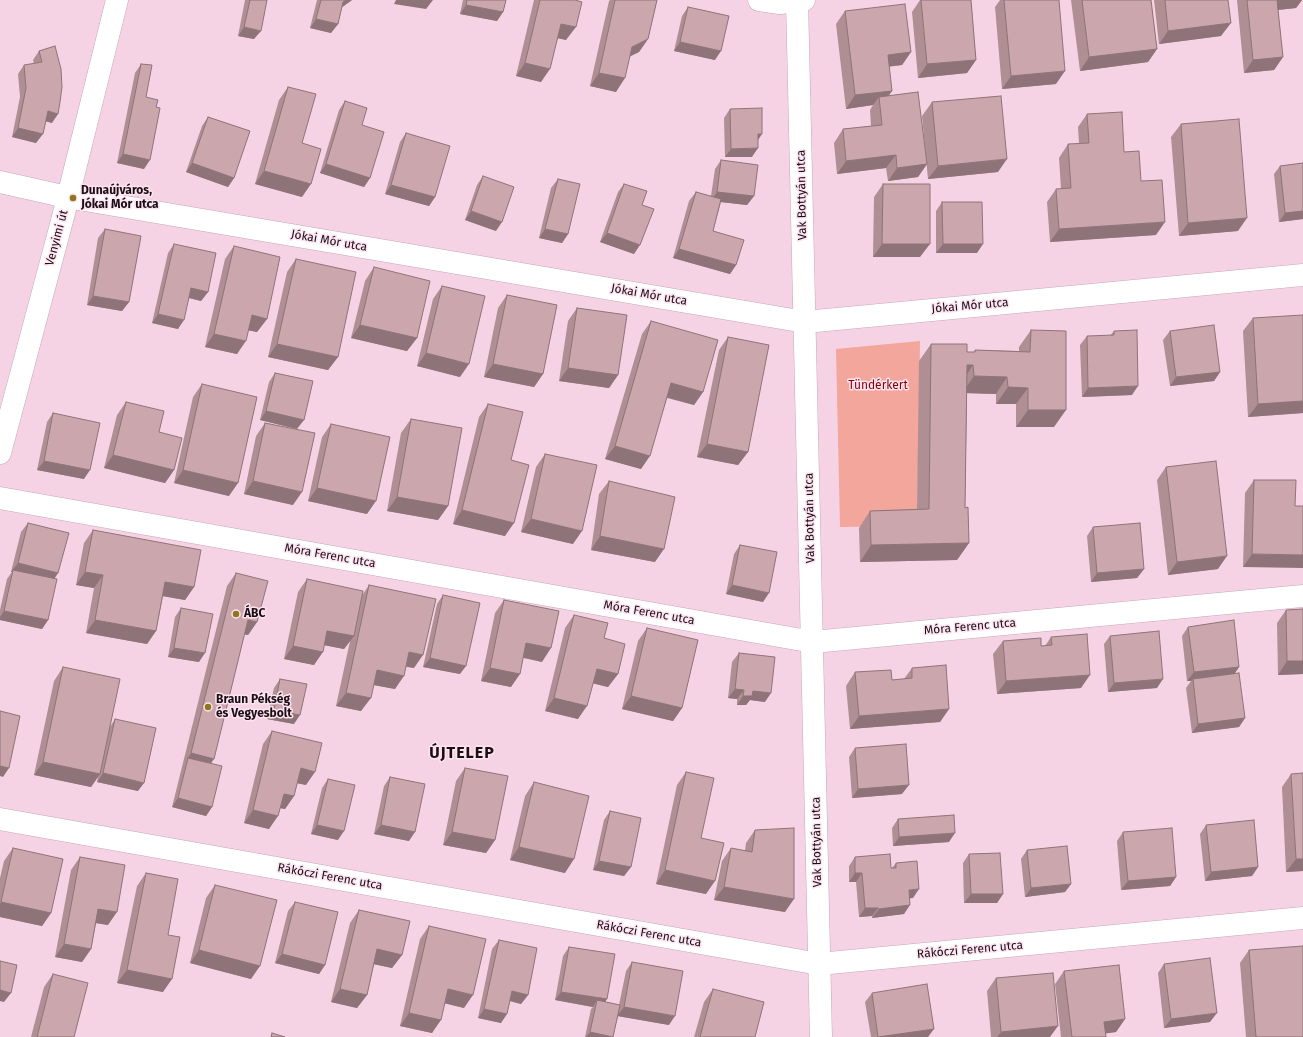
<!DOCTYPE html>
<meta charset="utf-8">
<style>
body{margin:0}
canvas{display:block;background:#f5d3e4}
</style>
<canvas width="1303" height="1037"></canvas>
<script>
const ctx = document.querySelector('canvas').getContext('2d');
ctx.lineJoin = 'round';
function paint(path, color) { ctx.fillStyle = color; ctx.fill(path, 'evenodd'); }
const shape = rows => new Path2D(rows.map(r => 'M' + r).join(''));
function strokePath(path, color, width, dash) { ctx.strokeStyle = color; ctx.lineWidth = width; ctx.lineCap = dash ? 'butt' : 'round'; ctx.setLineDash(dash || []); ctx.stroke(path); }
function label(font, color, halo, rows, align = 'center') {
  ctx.font = font + ' "Fira Sans",sans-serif'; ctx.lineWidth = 3; ctx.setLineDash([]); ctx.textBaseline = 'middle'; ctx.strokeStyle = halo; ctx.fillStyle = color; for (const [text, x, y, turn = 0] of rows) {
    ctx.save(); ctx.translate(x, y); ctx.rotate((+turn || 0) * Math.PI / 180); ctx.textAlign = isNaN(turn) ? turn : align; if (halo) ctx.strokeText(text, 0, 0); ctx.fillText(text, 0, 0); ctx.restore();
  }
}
paint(shape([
 [920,341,917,526,840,527,836,349]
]), '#f3a69b');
const minor = shape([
 [759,0,780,3,804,0],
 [797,0,821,1037],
 [0,182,67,197,805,322,1303,275],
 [0,453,63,217,117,0],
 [0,498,813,642,1303,596],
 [0,819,819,964,1303,918]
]);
strokePath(minor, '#c7a7b7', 23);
strokePath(minor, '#fff', 22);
paint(shape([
 [245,0,267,0,254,39,238,36],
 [317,0,352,0,342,7,338,24,331,33,310,28],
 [463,0,506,0,503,12,497,21,460,14],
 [534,0,575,0,566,40,558,38,541,82,516,76],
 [610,0,657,0,648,39,639,52,630,56,616,92,590,86,609,1],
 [920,0,971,0,976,60,967,73,918,78,912,12],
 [1000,0,1059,0,1056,84,1002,89,995,7],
 [1071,0,1151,0,1157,49,1148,62,1080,71],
 [1154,0,1228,0,1221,36,1159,44],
 [1237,0,1302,0,1296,8,1278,10,1283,57,1274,70,1244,73],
 [688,7,715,60,674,51,682,16],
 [845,11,911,52,902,65,889,66,892,91,888,96,927,164,918,177,888,181,886,168,837,174,834,143,843,129,871,126,870,110,873,105,846,109,836,24],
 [55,46,52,123,45,121,36,143,12,137,20,97,18,74,24,65,34,64,33,60,39,51],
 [141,64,146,97,144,169,117,163,135,73],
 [288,87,302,143,302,197,255,184,279,100],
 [345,101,362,125,370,178,364,187,320,173,339,110],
 [932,102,998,172,928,179,922,116],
 [730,109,752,157,725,157,724,118],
 [1087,114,1124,152,1156,235,1050,242,1047,202,1056,189,1061,189,1059,158,1068,144,1079,144,1078,127],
 [208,117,234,178,228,187,186,172,202,126],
 [1181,124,1238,231,1179,236,1171,137],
 [406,133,435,197,429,206,385,194,400,142],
 [721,160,754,196,747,205,721,202,713,231,736,265,730,274,673,258,689,201,696,192,711,196,715,169],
 [1303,163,1303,219,1279,222,1274,174,1280,166],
 [483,176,496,231,465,220,477,185],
 [558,179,568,234,562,243,539,238,551,188],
 [624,184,642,205,634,254,600,242,618,192],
 [883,184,920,257,873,257,874,197],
 [942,202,977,253,936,253,936,211],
 [105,229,129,302,122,311,87,305,98,238],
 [174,244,208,292,201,301,189,298,178,329,152,323,168,253],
 [234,246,267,319,257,332,248,330,237,354,205,347,225,259],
 [296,259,338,357,328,370,268,357,287,272],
 [374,267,417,338,407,351,351,338,365,281],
 [442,286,460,377,417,366,433,299],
 [507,295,543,374,534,387,484,377,498,308],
 [577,308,618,375,609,388,559,381,568,321],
 [1253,318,1303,413,1248,417,1243,331],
 [651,321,703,392,694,405,667,398,641,469,605,459,642,334],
 [1031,330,1054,427,1016,427,1016,404,996,404,996,394,967,393,965,508,969,543,957,560,860,562,859,528,870,511,917,509,919,361,931,344,967,352,974,352,975,350,1019,351,1019,347],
 [1114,331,1132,395,1082,397,1080,345,1087,336,1110,336],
 [1170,331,1220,372,1214,381,1170,386,1163,340],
 [728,337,748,452,738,465,697,457,719,350],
 [275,373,297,429,260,420,269,382],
 [202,384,229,496,174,483,193,397],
 [126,402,159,432,174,470,165,483,104,468,117,415],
 [488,404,511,460,505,536,453,524,479,417],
 [53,413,84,479,37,470,47,422],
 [411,419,448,506,438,520,387,511,401,433],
 [265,423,293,505,244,494,256,436],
 [331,424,367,514,308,501,322,437],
 [545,454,573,544,521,532,536,467],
 [1166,467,1218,569,1168,575,1157,480],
 [1254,480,1295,506,1243,567,1245,493],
 [609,481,655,562,591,550,599,494],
 [28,523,58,573,54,579,48,620,42,629,0,620,0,610,7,579,12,572,11,572,21,532],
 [1093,527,1144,569,1137,578,1091,582,1087,536],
 [93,530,194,587,185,600,163,596,156,631,147,644,86,633,94,588,76,585,84,543],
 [740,545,763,602,726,594,734,554],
 [236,573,257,622,248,635,244,634,211,763,212,807,206,816,172,807,227,586],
 [307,579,363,594,369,585,414,668,406,667,395,689,374,685,361,711,336,706,350,641,344,649,324,645,314,665,284,659,298,592],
 [443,595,460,674,423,667,437,604],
 [504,600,542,662,523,658,511,687,481,681,495,613],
 [181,608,199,662,168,657,175,617],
 [1286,610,1303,674,1278,675,1277,623],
 [574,615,604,638,618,674,608,687,593,683,578,719,545,711,565,628],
 [1188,627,1239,667,1235,673,1245,718,1239,727,1192,733,1186,688,1191,681,1187,681,1182,636],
 [647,628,682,708,673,721,622,709,638,641],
 [1110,636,1157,688,1108,692,1104,644],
 [1051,637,1081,688,997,694,993,654,1003,641,1041,646,1045,646],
 [739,653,765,702,750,700,746,705,737,705,737,699,728,698,732,662],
 [63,667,110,727,115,719,138,791,97,782,98,777,91,787,34,775,54,681],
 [912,668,949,709,940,722,850,729,846,686,855,672,892,680,904,679],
 [280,679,294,724,267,719,274,688],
 [272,731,306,785,297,783,294,796,285,809,280,808,269,829,244,823,263,744],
 [855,748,902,794,852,798,849,757],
 [465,768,495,840,486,853,443,845,456,781],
 [686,772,701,838,706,894,656,884,677,785],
 [1291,774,1303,871,1286,872,1282,787],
 [390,777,409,841,374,834,384,786],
 [328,779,338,840,311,834,322,788],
 [534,782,565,873,510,860,525,796],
 [610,811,631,867,624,876,593,870,604,820],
 [898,819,949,842,893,846,892,828],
 [1206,825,1258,867,1252,876,1205,881,1200,834],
 [755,830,785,912,714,900,722,861,731,848,745,851,746,843],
 [1123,832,1176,877,1170,886,1121,890,1117,841],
 [13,848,51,913,42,926,0,917,0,878,4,861],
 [1027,850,1071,884,1065,892,1025,897,1021,859],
 [969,854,1003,894,997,903,964,903,963,863],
 [80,857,108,925,96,923,91,949,82,962,55,957,71,870],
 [855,857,891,868,892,868,896,863,913,898,910,898,904,914,872,918,872,916,859,917,856,882,849,882,849,866],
 [146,873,168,935,163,992,117,983,137,886],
 [215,885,251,979,190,963,206,898],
 [295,902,325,965,319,974,275,963,288,911],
 [359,910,402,955,392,968,374,964,367,995,357,1008,331,1002,350,923],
 [429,926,464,1008,445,1003,432,1033,400,1026,420,939],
 [499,940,528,995,521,1004,510,1001,501,1023,478,1018,492,949],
 [569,947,606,1002,619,1005,626,971,632,962,669,1025,618,1016,613,1037,585,1037,591,1009,593,1007,555,1000,563,956],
 [1249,950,1303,1037,1246,1037,1240,963],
 [1164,964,1210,1022,1164,1028,1158,973],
 [1064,971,1125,1019,1116,1032,1105,1033,1106,1037,1061,1037,1055,984],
 [53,974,74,1037,31,1037,44,987],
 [996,978,1050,1037,991,1037,987,991],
 [713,989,755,1037,694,1037,704,1002],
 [872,993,928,1037,871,1037,865,1002]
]), '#af8f94');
paint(shape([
 [346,0,352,0,337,11,343,2],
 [396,0,433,0,426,9,394,4],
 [1275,0,1302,0,1296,8,1268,11],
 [466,5,503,12,497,21,460,14],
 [316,19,338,24,331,33,310,28],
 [1231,23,1221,36,1159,44,1168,31],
 [561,24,576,27,566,40,552,37],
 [244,27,261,31,254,39,238,36],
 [648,39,639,52,623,60,632,47],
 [680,42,721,51,715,60,674,51],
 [1157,49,1148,62,1080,71,1089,57],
 [911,52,902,65,879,68,888,55],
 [1283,57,1274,70,1244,73,1253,60],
 [976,60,967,73,918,78,927,64],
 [525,63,550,69,541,82,516,76],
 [1065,71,1056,84,1002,89,1011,76],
 [599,73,625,78,616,92,590,86],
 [892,91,883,104,879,97,873,105,846,109,855,95],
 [48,111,58,114,52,123,41,120],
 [18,128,43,134,36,143,12,137],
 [758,134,762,134,756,143],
 [758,148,752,157,725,157,731,149],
 [123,154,150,160,144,169,117,163],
 [896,155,886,168,837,174,846,161],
 [1007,159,998,172,928,179,938,166],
 [192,163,234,178,228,187,186,172],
 [326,164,370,178,364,187,320,173],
 [927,164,918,177,888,181,897,168],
 [264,171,311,184,302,197,255,184],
 [391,185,435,197,429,206,385,194],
 [717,192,754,196,747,205,711,201],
 [471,211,502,222,496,231,465,220],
 [1303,211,1303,219,1279,222,1285,213],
 [1247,218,1238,231,1179,236,1188,223],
 [1165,222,1156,235,1050,242,1059,229],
 [545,229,568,234,562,243,539,238],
 [607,233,640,245,634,254,600,242],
 [882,244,930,244,920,257,873,257],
 [943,244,983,244,977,253,936,253],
 [679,249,736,265,730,274,673,258],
 [191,288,208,292,201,301,185,297],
 [93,296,129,302,122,311,87,305],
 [158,314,184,320,178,329,152,323],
 [252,315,267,319,257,332,242,329],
 [360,325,417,338,407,351,351,338],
 [214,334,246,341,237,354,205,347],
 [277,344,338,357,328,370,268,357],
 [426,353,469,364,460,377,417,366],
 [493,364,543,374,534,387,484,377],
 [967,365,973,365,962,382],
 [568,368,618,375,609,388,559,381],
 [1220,372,1214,381,1170,386,1176,377],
 [974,376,1007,377,996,394,962,393],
 [671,383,703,392,694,405,662,396],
 [1138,386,1132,395,1082,397,1088,388],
 [1008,387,1028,388,1016,404,996,404],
 [1303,401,1303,413,1248,417,1258,404],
 [1028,410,1066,410,1054,427,1016,427],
 [266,411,304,420,297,429,260,420],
 [707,444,748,452,738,465,697,457],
 [615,446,650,456,641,469,605,459],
 [113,455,174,470,165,483,104,468],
 [44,461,90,470,84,479,37,470],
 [183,470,238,483,229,496,174,483],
 [253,481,302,492,293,505,244,494],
 [317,488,376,501,367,514,308,501],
 [397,497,448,506,438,520,387,511],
 [462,510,514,523,505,536,453,524],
 [531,519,582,531,573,544,521,532],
 [600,536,664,549,655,562,591,550],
 [969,543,957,560,860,562,871,545],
 [1252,554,1303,555,1303,568,1243,567],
 [1227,556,1218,569,1168,575,1177,562],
 [18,563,58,573,52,582,13,570,12,572,11,572],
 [1144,569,1137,578,1091,582,1097,573],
 [85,572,103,575,94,588,76,585],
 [165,582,194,587,185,600,156,595],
 [732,585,769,593,763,602,726,594],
 [4,611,48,620,42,629,0,620,0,617],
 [95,620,156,631,147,644,86,633],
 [248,620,257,622,248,635,239,633],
 [327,631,354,636,344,649,318,644],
 [526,643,551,648,542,662,517,656],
 [293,646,323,652,314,665,284,659],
 [174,648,205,653,199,662,168,657],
 [409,652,423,655,414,668,400,665],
 [430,658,466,666,460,674,423,667],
 [1287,661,1303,661,1303,674,1278,675],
 [1239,667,1233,676,1193,679,1191,681,1187,681,1194,672],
 [490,668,520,674,511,687,481,681],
 [597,669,618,674,608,687,587,682],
 [377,670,404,676,395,689,368,684],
 [1090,675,1081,688,997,694,1006,681],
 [1163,679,1157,688,1108,692,1114,683],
 [735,689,744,690,737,699,728,698],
 [753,691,771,693,765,702,750,700,746,705,737,705,743,696],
 [346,693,371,698,361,711,336,706],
 [631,696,682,708,673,721,622,709],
 [554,698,587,706,578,719,545,711],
 [949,709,940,722,850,729,859,716],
 [274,710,300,715,294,724,267,719],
 [1245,718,1239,727,1192,733,1198,724],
 [191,753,214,759,205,772,188,758],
 [43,762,100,774,91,787,34,775],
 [0,766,9,768,3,777,0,776],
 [301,768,315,772,306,785,291,782],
 [103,773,144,783,138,791,97,782],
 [909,785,902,794,852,798,858,789],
 [284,794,294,796,285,809,274,807],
 [178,798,212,807,206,816,172,807],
 [253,810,278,816,269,829,244,823],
 [317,825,344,831,338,840,311,834],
 [381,825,415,832,409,841,374,834],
 [452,832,495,840,486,853,443,845],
 [955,833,949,842,893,846,899,837],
 [519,847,574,859,565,873,510,860],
 [1296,859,1303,859,1303,871,1286,872],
 [599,861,631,867,624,876,593,870],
 [1258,867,1252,876,1205,881,1211,872],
 [665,870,715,881,706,894,656,884],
 [855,873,862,873,856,882,849,882],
 [1176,877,1170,886,1121,890,1128,881],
 [1071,884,1065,892,1025,897,1031,888],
 [724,887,794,899,785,912,714,900],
 [919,889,913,898,903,899,909,890],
 [971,894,1003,894,997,903,964,903],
 [1,902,51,913,42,926,0,917,0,904],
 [910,905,904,914,872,918,879,909],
 [865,908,878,908,872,916,859,917],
 [98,909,117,912,108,925,89,922],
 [64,944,91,949,82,962,55,957],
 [377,949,402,955,392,968,368,963],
 [199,950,260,966,251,979,190,963],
 [282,954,325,965,319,974,275,963],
 [127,970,172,979,163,992,117,983],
 [340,989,367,995,357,1008,331,1002],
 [448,989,473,995,464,1008,439,1002],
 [0,990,11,993,4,1002,0,1001],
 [512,991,528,995,521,1004,506,1000],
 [561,992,607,999,601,1008,597,1000,593,1007,555,1000],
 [624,1007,675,1016,669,1025,617,1016],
 [484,1009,507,1014,501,1023,478,1018],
 [409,1013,441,1020,432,1033,400,1026],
 [1217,1013,1210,1022,1164,1028,1171,1019],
 [1125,1019,1116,1032,1095,1035,1104,1022],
 [1058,1026,1050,1037,997,1037,1001,1032],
 [934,1029,928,1037,878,1037],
 [590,1032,613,1037,586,1037]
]), '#8e7478');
const building = shape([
 [250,0,267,0,261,31,244,27,250,0],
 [321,0,346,0,343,2,338,24,316,19,321,0],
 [467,0,506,0,503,12,466,5,467,0],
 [540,0,575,0,582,2,576,27,561,24,550,69,525,63,540,0],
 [615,0,657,0,648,39,632,47,625,78,599,73,615,0],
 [921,0,971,0,976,60,927,64,921,0],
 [1004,0,1059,0,1065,71,1011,76,1004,0],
 [1082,0,1151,0,1157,49,1089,57,1082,0],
 [1165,0,1228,0,1231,23,1168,31,1165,0],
 [1247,0,1277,0,1283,57,1253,60,1247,0],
 [905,4,911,52,888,55,892,91,855,95,845,11,905,4],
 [688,7,729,16,721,51,680,42,688,7],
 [55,46,61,69,62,87,60,102,58,114,48,111,43,134,18,128,26,88,24,65,42,62,39,51,55,46],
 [141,64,152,65,146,97,158,100,156,107,160,108,150,160,123,154,141,64],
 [288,87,316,94,302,143,321,149,311,184,264,171,288,87],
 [918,92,927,164,897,168,896,155,846,161,843,129,882,125,879,97,918,92],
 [1001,96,1007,159,938,166,932,102,1001,96],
 [345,101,367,108,362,125,384,132,370,178,326,164,345,101],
 [762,108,762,134,758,134,758,148,731,149,730,109,762,108],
 [1122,112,1124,152,1139,151,1141,181,1162,180,1165,222,1059,229,1056,189,1071,188,1068,144,1089,143,1087,114,1122,112],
 [208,117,250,131,234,178,192,163,208,117],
 [1239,119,1247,218,1188,223,1181,124,1239,119],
 [406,133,450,146,435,197,391,185,406,133],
 [721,160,758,165,754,196,717,192,721,160],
 [1303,163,1303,211,1285,213,1280,166,1303,163],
 [483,176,514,187,502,222,471,211,483,176],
 [558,179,580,184,568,234,545,229,558,179],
 [624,184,647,191,642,205,654,209,640,245,607,233,624,184],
 [883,184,930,184,930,244,882,244,883,184],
 [696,192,721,199,713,231,744,240,736,265,679,249,696,192],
 [942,202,982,202,983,244,943,244,942,202],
 [105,229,141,236,129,302,93,296,105,229],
 [174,244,216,253,208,292,191,288,184,320,158,314,174,244],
 [234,246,280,257,267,319,252,315,246,341,214,334,234,246],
 [296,259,356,272,338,357,277,344,296,259],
 [374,267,430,281,417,338,360,325,374,267],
 [442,286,485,296,469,364,426,353,442,286],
 [507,295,557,305,543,374,493,364,507,295],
 [577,308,627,315,618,375,568,368,577,308],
 [1303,315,1303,401,1258,404,1253,318,1303,315],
 [651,321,718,340,703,392,671,383,650,456,615,446,651,321],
 [1214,325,1220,372,1176,377,1170,331,1214,325],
 [1031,330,1066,331,1066,410,1028,410,1028,388,1008,387,1007,377,974,376,973,365,967,365,965,508,968,507,969,543,871,545,870,511,929,509,931,344,967,344,967,352,975,352,975,350,1030,352,1031,330],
 [1137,330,1138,386,1088,388,1087,336,1114,335,1114,331,1137,330],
 [728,337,769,345,748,452,707,444,728,337],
 [275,373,313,381,304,420,266,411,275,373],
 [202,384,257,397,238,483,183,470,202,384],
 [126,402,164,411,159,432,182,438,174,470,113,455,126,402],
 [488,404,523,412,511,460,529,465,514,523,462,510,488,404],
 [53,413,100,423,90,470,44,461,53,413],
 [411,419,462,428,448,506,397,497,411,419],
 [265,423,315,433,302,492,253,481,265,423],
 [331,424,390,437,376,501,317,488,331,424],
 [545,454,597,465,582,531,531,519,545,454],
 [1216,461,1227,556,1177,562,1166,467,1216,461],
 [1254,480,1296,480,1295,506,1303,506,1303,555,1252,554,1254,480],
 [609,481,675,497,664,549,600,536,609,481],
 [28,523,69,533,58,573,18,563,28,523],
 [1140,523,1144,569,1097,573,1093,527,1140,523],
 [93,530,201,550,194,587,165,582,156,631,95,620,103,575,85,572,93,530],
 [740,545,777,552,769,593,732,585,740,545],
 [13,570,57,579,48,620,4,611,13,570],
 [236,573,268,581,257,622,248,620,214,759,191,753,236,573],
 [307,579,363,591,354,636,327,631,323,652,293,646,307,579],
 [369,585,436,599,423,655,409,652,404,676,377,670,371,698,346,693,369,585],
 [443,595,480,603,466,666,430,658,443,595],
 [504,600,559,611,551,648,526,643,520,674,490,668,504,600],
 [181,608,213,614,205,653,174,648,181,608],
 [1303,609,1303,661,1287,661,1286,610,1303,609],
 [574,615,608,623,604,638,625,644,618,674,597,669,587,706,554,698,574,615],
 [1234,620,1239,667,1194,672,1188,627,1234,620],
 [647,628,698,640,682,708,631,696,647,628],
 [1159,631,1163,679,1114,683,1110,636,1159,631],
 [1087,634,1090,675,1006,681,1003,641,1041,638,1041,646,1052,645,1051,637,1087,634],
 [739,653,775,657,771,693,753,691,752,696,743,696,744,690,735,689,739,653],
 [946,665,949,709,859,716,855,672,891,670,892,680,912,678,912,668,946,665],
 [63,667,120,679,100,774,43,762,63,667],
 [1239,673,1245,718,1198,724,1193,679,1239,673],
 [280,679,307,684,300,715,274,710,280,679],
 [0,711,20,716,9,768,0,766,0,711],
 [115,719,156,728,144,783,103,773,115,719],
 [272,731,322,743,315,772,301,768,294,796,284,794,278,816,253,810,272,731],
 [906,744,909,785,858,789,855,748,906,744],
 [188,758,222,766,212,807,178,798,188,758],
 [465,768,508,776,495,840,452,832,465,768],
 [686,772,714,778,701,838,724,843,715,881,665,870,686,772],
 [1303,773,1303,859,1296,859,1291,774,1303,773],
 [390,777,425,784,415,832,381,825,390,777],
 [328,779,355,785,344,831,317,825,328,779],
 [534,782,589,796,574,859,519,847,534,782],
 [610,811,641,818,631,867,599,861,610,811],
 [954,815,955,833,899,837,898,819,954,815],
 [1254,820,1258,867,1211,872,1206,825,1254,820],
 [794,828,794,899,724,887,731,848,752,852,755,830,794,828],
 [1172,828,1176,877,1128,881,1123,832,1172,828],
 [1067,846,1071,884,1031,888,1027,850,1067,846],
 [13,848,63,859,51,913,1,902,13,848],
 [1000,853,1003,894,971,894,969,854,1000,853],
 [890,854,891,868,896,868,896,863,917,861,919,889,909,890,910,905,879,909,878,908,865,908,862,873,855,873,855,857,890,854],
 [80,857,125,865,117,912,98,909,91,949,64,944,80,857],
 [146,873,178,879,168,935,180,937,172,979,127,970,146,873],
 [215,885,277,900,260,966,199,950,215,885],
 [295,902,338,912,325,965,282,954,295,902],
 [359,910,410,921,402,955,377,949,367,995,340,989,359,910],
 [429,926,486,939,473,995,448,989,441,1020,409,1013,429,926],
 [499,940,537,948,528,995,512,991,507,1014,484,1009,499,940],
 [1303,946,1303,1037,1256,1037,1249,950,1303,946],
 [569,947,615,954,607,999,561,992,569,947],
 [1210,958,1217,1013,1171,1019,1164,964,1210,958],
 [0,961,17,965,11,993,0,990,0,961],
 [632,962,683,971,675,1016,624,1007,632,962],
 [1119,965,1125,1019,1104,1022,1106,1037,1072,1037,1064,971,1119,965],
 [1053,973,1058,1026,1001,1032,996,978,1053,973],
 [53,974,88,983,74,1037,37,1037,53,974],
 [927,984,934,1029,878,1037,872,993,927,984],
 [713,989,764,1002,755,1037,700,1037,713,989],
 [597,1000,620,1005,613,1037,590,1032,597,1000],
 [272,1033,285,1037,271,1037,272,1033]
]);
paint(building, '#cba6ac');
strokePath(building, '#8e7478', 1);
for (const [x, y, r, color] of [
 [73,198,4,"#8f761b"],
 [236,614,4,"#8f761b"],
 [208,707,4,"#8f761b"]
]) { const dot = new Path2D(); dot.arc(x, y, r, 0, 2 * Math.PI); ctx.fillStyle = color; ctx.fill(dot); strokePath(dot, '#fee3f0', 1.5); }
label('bold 12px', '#1a0f15', '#fee3f0', [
 ["Dunaújváros,",81,191],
 ["Jókai Mór utca",81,205],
 ["ÁBC",244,614],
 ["Braun Pékség",216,700],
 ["és Vegyesbolt",216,714]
], 'left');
label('12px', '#1a0f15', '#fee3f0', [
 ["Vak Bottyán utca",802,195,-91],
 ["Venyimi út",57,238,-75],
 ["Jókai Mór utca",329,241,10],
 ["Jókai Mór utca",649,295,10],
 ["Jókai Mór utca",970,306,-5],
 ["Vak Bottyán utca",810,518,-91],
 ["Móra Ferenc utca",330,556,10],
 ["Móra Ferenc utca",649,613,10],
 ["Móra Ferenc utca",970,627,-5],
 ["Vak Bottyán utca",817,842,-91],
 ["Rákóczi Ferenc utca",330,877,10],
 ["Rákóczi Ferenc utca",649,934,10],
 ["Rákóczi Ferenc utca",970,950,-5]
]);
label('12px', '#840002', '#fee3f0', [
 ["Tündérkert",878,386]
]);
ctx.letterSpacing = '1px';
label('bold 16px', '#1a0f15', '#fee3f0', [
 ["ÚJTELEP",462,754]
]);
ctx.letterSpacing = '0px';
</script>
